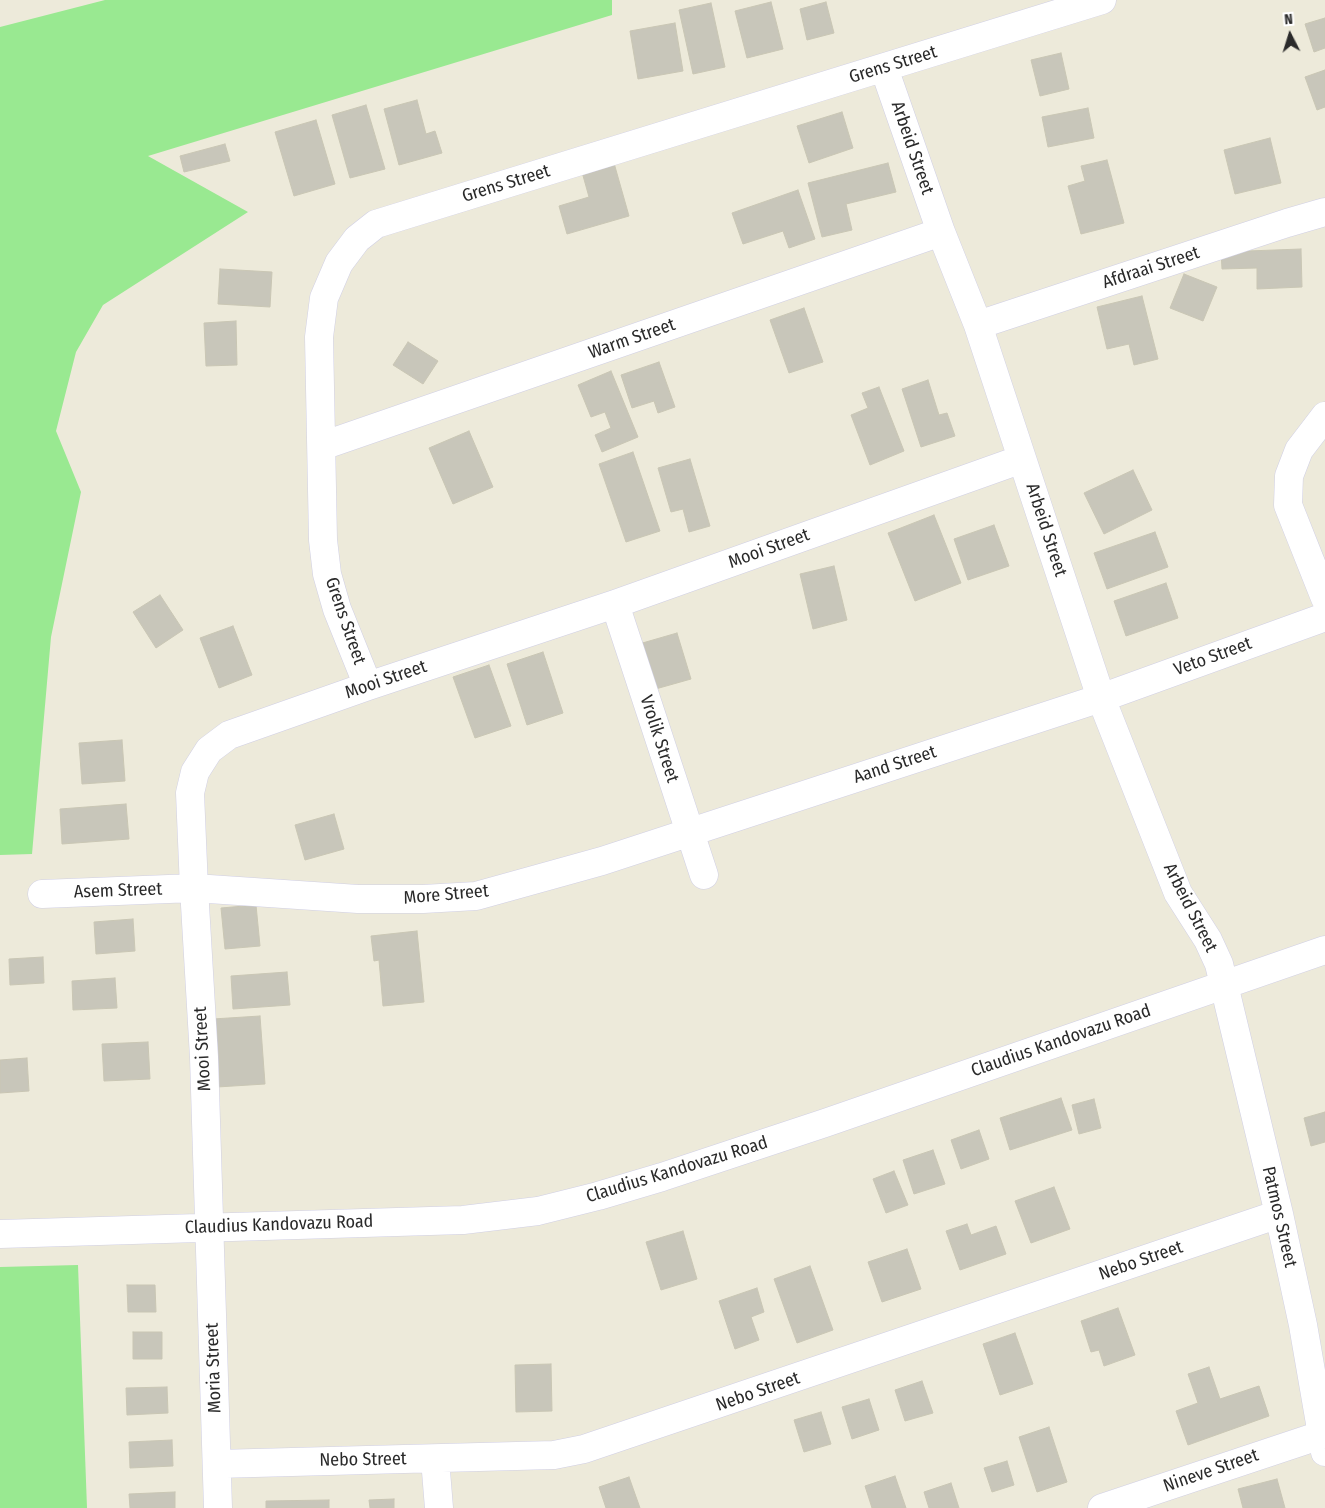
<!DOCTYPE html>
<style>
body{margin:0}
#map{position:relative;width:1325px;height:1508px;overflow:hidden;background:#edeada;font-family:"Fira Sans Condensed",sans-serif}
canvas{display:block}
.north{position:absolute;left:1265px;top:10px;width:50px;height:50px;-webkit-text-stroke:4px #fff;paint-order:stroke;rotate:355deg;font-size:14px;font-weight:700;line-height:20px;text-align:center;color:#2a2a2a}
.north::after{content:'';display:block;margin:auto;width:18px;height:22px;background:#2a2a2a;clip-path:polygon(50% 0,100% 100%,50% 72%,0 100%)}
</style>
<div id="map">
<canvas width="1325" height="1508"></canvas>
<div class="north">N</div>
</div>
<script>
const ctx = document.querySelector('canvas').getContext('2d');
ctx.lineJoin = 'round';
function paint(path, color) { ctx.fillStyle = color; ctx.fill(path, 'evenodd'); }
const shape = rows => new Path2D(rows.map(r => 'M' + r).join(''));
function strokePath(path, color, width, dash) { ctx.strokeStyle = color; ctx.lineWidth = width; ctx.lineCap = dash ? 'butt' : 'round'; ctx.setLineDash(dash || []); ctx.stroke(path); }
function label(font, color, halo, rows, align = 'center') {
  ctx.font = font + ' "Fira Sans Condensed",sans-serif'; ctx.lineWidth = 4; ctx.setLineDash([]); ctx.textBaseline = 'middle'; ctx.strokeStyle = halo; ctx.fillStyle = color; for (const [text, x, y, turn = 0] of rows) {
    ctx.save(); ctx.translate(x, y); ctx.rotate((+turn || 0) * Math.PI / 180); ctx.textAlign = isNaN(turn) ? turn : align; if (halo) ctx.strokeText(text, 0, 0); ctx.fillText(text, 0, 0); ctx.restore();
  }
}
paint(shape([
 [105,0,612,0,612,15,148,156,248,212,103,305,76,352,56,431,81,492,51,637,32,854,0,855,0,27],
 [78,1265,87,1508,0,1508,0,1267]
]), '#99e991');
const building = shape([
 [771,2,783,49,747,58,735,11,771,2],
 [826,2,834,33,807,40,800,9,826,2],
 [711,3,725,67,693,74,679,10,711,3],
 [1325,18,1325,48,1314,52,1305,24,1325,18],
 [675,23,683,71,638,79,630,31,675,23],
 [1061,53,1069,89,1040,96,1031,60,1061,53],
 [1325,70,1325,107,1317,110,1305,77,1325,70],
 [417,100,426,134,435,131,442,153,399,165,384,109,417,100],
 [366,105,385,169,350,178,332,115,366,105],
 [1088,108,1094,138,1048,147,1042,117,1088,108],
 [842,112,853,148,809,163,797,126,842,112],
 [316,120,335,184,294,196,275,132,316,120],
 [1270,138,1281,183,1235,194,1224,150,1270,138],
 [225,144,230,161,184,172,180,156,225,144],
 [1107,160,1124,223,1081,234,1068,186,1085,181,1081,166,1107,160],
 [614,163,629,216,567,234,559,206,589,197,582,172,614,163],
 [888,163,896,192,846,204,852,230,822,237,808,183,888,163],
 [798,190,815,239,789,248,783,231,743,244,732,213,798,190],
 [1301,249,1302,287,1257,289,1257,268,1222,269,1221,252,1301,249],
 [220,269,272,272,270,307,218,304,220,269],
 [1184,274,1217,287,1203,321,1170,308,1184,274],
 [1142,296,1158,359,1134,365,1129,344,1107,349,1097,307,1142,296],
 [804,308,823,362,789,373,770,320,804,308],
 [236,321,237,365,206,366,204,323,236,321],
 [408,342,438,361,423,384,393,365,408,342],
 [659,362,675,407,658,413,654,401,632,408,621,375,659,362],
 [611,371,638,437,602,452,595,435,611,428,605,412,591,417,578,385,611,371],
 [928,380,939,415,947,413,955,436,921,447,902,389,928,380],
 [879,387,904,451,870,465,851,415,868,408,862,393,879,387],
 [469,431,493,487,453,504,429,448,469,431],
 [633,452,660,531,626,542,599,464,633,452],
 [690,459,710,526,689,532,683,509,671,512,658,468,690,459],
 [1133,470,1152,510,1104,534,1084,493,1133,470],
 [934,515,961,583,915,601,888,533,934,515],
 [994,525,1009,566,968,580,954,539,994,525],
 [1155,532,1168,567,1107,589,1094,553,1155,532],
 [834,566,847,620,813,629,800,574,834,566],
 [1166,583,1178,618,1126,636,1114,601,1166,583],
 [160,595,183,630,156,648,133,612,160,595],
 [233,626,252,675,219,688,200,638,233,626],
 [677,633,691,679,652,690,639,644,677,633],
 [543,652,563,713,527,725,507,664,543,652],
 [489,665,511,726,475,738,453,677,489,665],
 [122,740,125,781,82,784,79,743,122,740],
 [126,804,129,839,62,844,60,809,126,804],
 [334,814,344,849,305,860,295,825,334,814],
 [256,905,260,946,225,949,221,908,256,905],
 [133,919,135,951,96,954,94,922,133,919],
 [417,931,424,1002,383,1006,379,960,374,961,371,936,417,931],
 [43,957,44,983,10,985,9,959,43,957],
 [287,972,290,1005,233,1009,231,976,287,972],
 [115,978,117,1008,73,1010,72,981,115,978],
 [260,1016,265,1084,217,1087,213,1019,260,1016],
 [148,1042,150,1079,104,1081,102,1044,148,1042],
 [27,1058,29,1091,0,1093,0,1060,27,1058],
 [1061,1098,1072,1130,1010,1150,1000,1118,1061,1098],
 [1094,1099,1101,1128,1079,1134,1072,1105,1094,1099],
 [1325,1112,1325,1142,1311,1146,1304,1118,1325,1112],
 [979,1130,989,1159,961,1169,951,1140,979,1130],
 [933,1150,945,1184,914,1194,903,1160,933,1150],
 [894,1171,908,1205,886,1213,873,1179,894,1171],
 [1054,1187,1070,1229,1031,1243,1015,1201,1054,1187],
 [967,1224,971,1235,996,1226,1006,1254,960,1270,946,1231,967,1224],
 [683,1231,697,1279,661,1290,646,1242,683,1231],
 [907,1249,921,1289,882,1302,868,1262,907,1249],
 [810,1266,833,1330,797,1343,774,1279,810,1266],
 [127,1285,155,1285,156,1312,128,1312,127,1285],
 [757,1288,764,1312,751,1317,759,1340,735,1349,719,1301,757,1288],
 [1118,1308,1135,1355,1104,1366,1099,1350,1091,1352,1081,1321,1118,1308],
 [133,1332,162,1332,162,1359,133,1359,133,1332],
 [1015,1333,1033,1384,1000,1395,983,1344,1015,1333],
 [551,1364,552,1411,516,1412,515,1365,551,1364],
 [1209,1367,1220,1399,1259,1386,1269,1416,1188,1445,1176,1411,1198,1403,1188,1374,1209,1367],
 [922,1381,933,1413,905,1421,895,1390,922,1381],
 [167,1387,168,1413,127,1415,126,1388,167,1387],
 [869,1399,879,1430,852,1439,842,1407,869,1399],
 [821,1412,831,1444,804,1452,794,1420,821,1412],
 [1049,1427,1067,1482,1037,1492,1019,1437,1049,1427],
 [172,1440,173,1466,130,1468,129,1442,172,1440],
 [1007,1461,1014,1485,992,1492,984,1468,1007,1461],
 [895,1476,906,1508,872,1508,865,1486,895,1476],
 [629,1477,640,1508,606,1508,599,1487,629,1477],
 [1277,1479,1285,1508,1243,1508,1238,1489,1277,1479],
 [951,1483,959,1508,929,1508,924,1492,951,1483],
 [175,1492,175,1508,130,1508,129,1494,175,1492],
 [394,1499,394,1508,370,1508,369,1500,394,1499],
 [329,1500,329,1508,266,1508,266,1501,329,1500]
]);
paint(building, '#c8c6ba');
strokePath(building, '#c9c6b4', 1);
const minor = shape([
 [884,68,941,232,978,325,1101,698,1178,893,1208,940,1219,964,1279,1214,1303,1325,1325,1452],
 [978,325,1287,223,1325,212],
 [1325,416,1299,450,1289,476,1288,505,1325,598],
 [322,446,941,232],
 [615,604,704,875],
 [368,686,337,609,327,574,323,540,319,337,324,298,339,263,357,239,376,224,1102,0],
 [42,894,194,888,358,899,423,899,476,896,602,861,1101,698,1325,617],
 [0,1234,463,1220,538,1211,598,1196,662,1177,825,1123,1325,950],
 [435,1459,439,1508],
 [217,1464,554,1455,584,1449,1279,1214],
 [218,1508,204,1057,194,888,190,793,195,772,209,750,229,735,368,686,615,604,1022,459],
 [1102,1508,1321,1435]
]);
strokePath(minor, '#d0cfe4', 29);
strokePath(minor, '#fff', 28);
label('18px', '#2a2a2a', '#fff', [
 ["Grens Street",893,65,-17],
 ["Arbeid Street",912,148,71],
 ["Grens Street",506,184,-17],
 ["Afdraai Street",1151,268,-18],
 ["Warm Street",632,339,-19],
 ["Arbeid Street",1046,530,72],
 ["Mooi Street",769,549,-20],
 ["Grens Street",345,621,71],
 ["Veto Street",1213,657,-20],
 ["Mooi Street",386,680,-19],
 ["Vrolik Street",659,739,72],
 ["Aand Street",895,765,-18],
 ["Asem Street",118,891,-2],
 ["More Street",446,895,-5],
 ["Arbeid Street",1190,908,63],
 ["Claudius Kandovazu Road",1061,1041,-19],
 ["Mooi Street",203,1049,-93],
 ["Claudius Kandovazu Road",677,1170,-17],
 ["Patmos Street",1279,1217,77],
 ["Claudius Kandovazu Road",279,1225,-2],
 ["Nebo Street",1141,1261,-19],
 ["Moria Street",214,1368,-92],
 ["Nebo Street",758,1392,-19],
 ["Nebo Street",363,1460,-1],
 ["Nineve Street",1211,1471,-19]
]);
</script>
